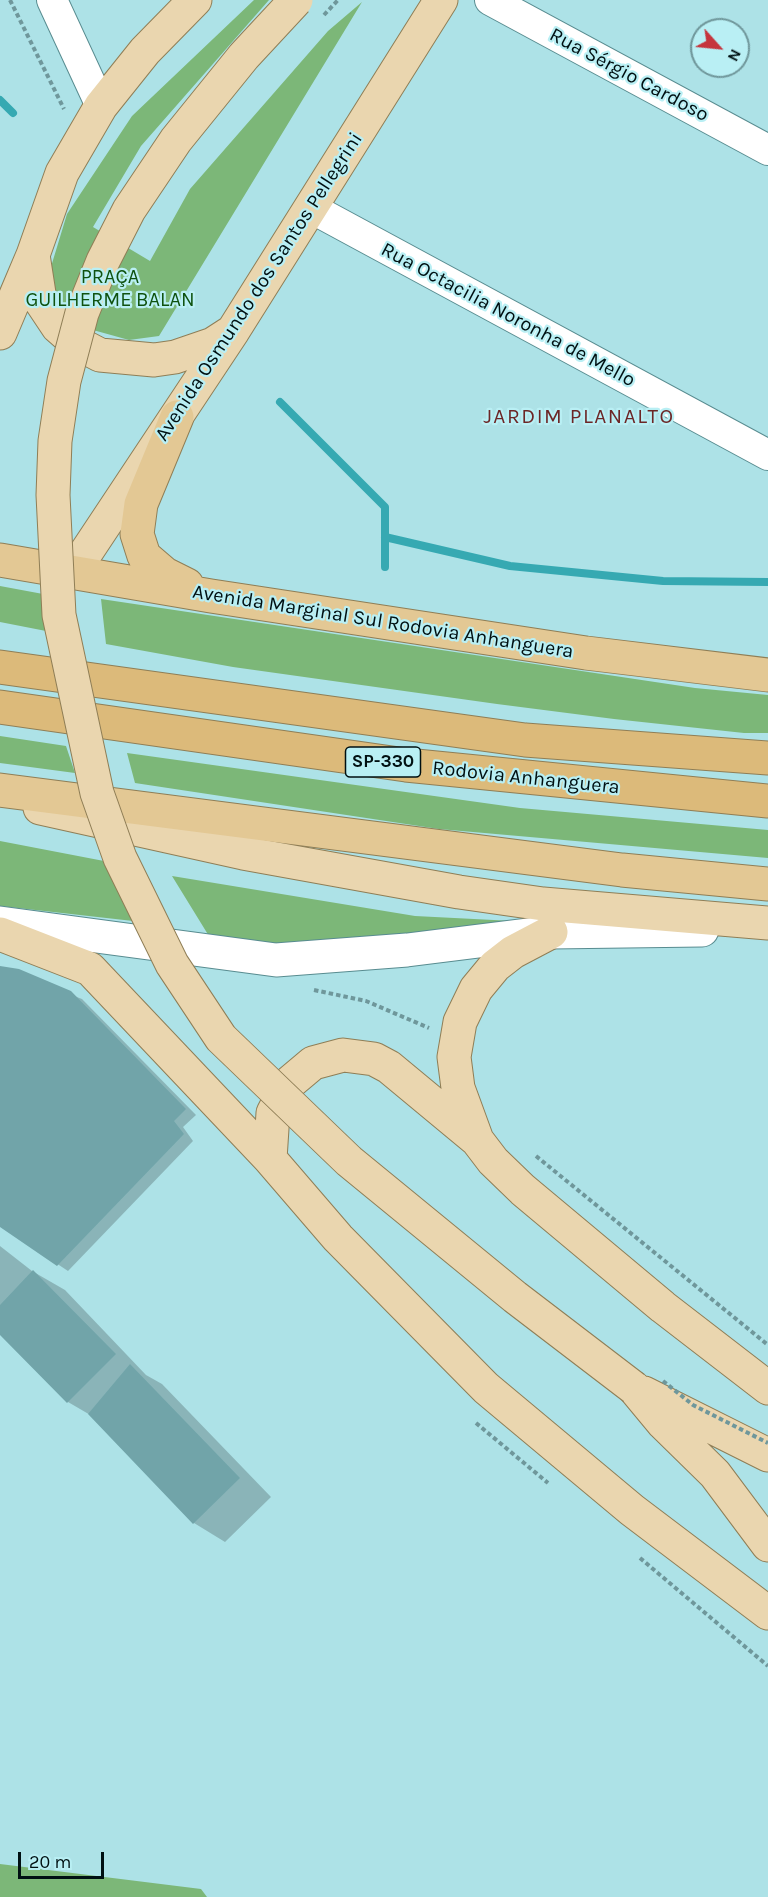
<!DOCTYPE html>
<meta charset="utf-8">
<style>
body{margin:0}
#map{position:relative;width:768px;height:1897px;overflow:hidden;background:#ade2e7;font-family:Karla,sans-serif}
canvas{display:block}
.north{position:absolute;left:690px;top:18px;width:60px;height:60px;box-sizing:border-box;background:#b9eff4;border:2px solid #6f969a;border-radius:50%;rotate:117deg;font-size:16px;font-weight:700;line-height:24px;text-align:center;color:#001012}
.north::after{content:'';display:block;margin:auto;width:21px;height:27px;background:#c5353d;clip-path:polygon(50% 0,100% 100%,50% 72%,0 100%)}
.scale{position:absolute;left:18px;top:1852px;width:86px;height:27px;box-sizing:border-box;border:3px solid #001012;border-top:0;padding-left:8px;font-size:18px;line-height:21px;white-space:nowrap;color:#001012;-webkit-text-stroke:4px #b9eff4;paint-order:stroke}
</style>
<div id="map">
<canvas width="768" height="1897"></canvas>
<div class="north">N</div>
<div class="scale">20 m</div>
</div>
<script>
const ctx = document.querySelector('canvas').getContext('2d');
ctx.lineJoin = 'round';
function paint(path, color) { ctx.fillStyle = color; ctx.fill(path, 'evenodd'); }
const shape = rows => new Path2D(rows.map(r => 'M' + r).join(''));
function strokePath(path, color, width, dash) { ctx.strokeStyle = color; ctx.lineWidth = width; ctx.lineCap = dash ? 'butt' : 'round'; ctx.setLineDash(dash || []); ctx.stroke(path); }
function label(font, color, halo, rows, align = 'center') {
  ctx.font = font + ' Karla,sans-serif'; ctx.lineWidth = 4.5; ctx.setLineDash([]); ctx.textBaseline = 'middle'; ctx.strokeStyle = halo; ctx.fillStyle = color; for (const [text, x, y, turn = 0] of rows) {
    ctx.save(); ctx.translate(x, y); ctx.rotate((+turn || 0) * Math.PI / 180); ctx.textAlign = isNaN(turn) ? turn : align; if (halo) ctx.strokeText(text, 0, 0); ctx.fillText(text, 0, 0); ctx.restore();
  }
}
paint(shape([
 [254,0,269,0,141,146,93,227,150,261,190,189,328,31,362,2,159,336,129,340,93,330,63,306,47,280,67,214,132,116],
 [0,586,43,594,46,631,0,622],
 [101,599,695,688,768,695,768,733,744,733,614,719,497,704,233,667,106,644],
 [0,736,66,746,75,773,0,763],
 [127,753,520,808,768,830,768,858,439,829,135,783],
 [0,841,104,861,133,921,0,906],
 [172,876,415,916,533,922,288,948,212,941],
 [0,1864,201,1889,207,1897,0,1897]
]), '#7cb778');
paint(shape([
 [0,968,82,999,196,1115,183,1127,193,1141,68,1271,0,1226],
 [0,1246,32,1271,65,1290,146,1375,162,1384,271,1497,225,1542,194,1523,92,1416,68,1402,0,1332]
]), '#0003');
strokePath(shape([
 [0,100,13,113],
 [280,402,385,507,385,567],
 [385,537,510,566,663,581,768,582]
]), '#36a9b2', 8);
paint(shape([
 [0,966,19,969,71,991,186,1109,174,1121,184,1134,57,1266,0,1227],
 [33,1270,116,1354,67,1403,0,1335,0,1305],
 [130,1364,240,1478,193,1524,88,1414]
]), '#71a4a9');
const minor = shape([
 [52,0,101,106],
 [490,0,768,150],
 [311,208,768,455]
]);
const secondary = shape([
 [0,923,276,960,407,950,551,932,702,930]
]);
const primary = shape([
 [33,255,40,300,58,327,75,342,100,355,154,360,175,357,213,344,230,333],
 [0,333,33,255,62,173,101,106,145,51,195,0],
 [73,572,233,331,441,0],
 [40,808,243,853,459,892,543,904,768,923],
 [551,932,513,952,495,966,476,989,460,1022,454,1057,458,1088,477,1140,493,1161,523,1190,663,1307,768,1388],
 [0,934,90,969,270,1159,338,1238,486,1388,632,1510,768,1613],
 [270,1159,273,1113,288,1084,313,1063,343,1055,374,1059,389,1067,477,1140],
 [634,1388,663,1423,715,1474,768,1545],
 [644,1393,768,1455]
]);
const trunk = shape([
 [177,417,141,504,137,534,144,556,165,574,187,585],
 [0,560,211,596,586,653,768,675],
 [0,790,622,870,768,884]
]);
const motorway = shape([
 [0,667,525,740,768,758],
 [0,707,406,765,768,801]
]);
strokePath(minor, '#588c90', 32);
strokePath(secondary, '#588c90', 35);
strokePath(primary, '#8f7e56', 35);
strokePath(trunk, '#8f7e56', 35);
strokePath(motorway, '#8f7e56', 35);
strokePath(shape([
 [10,0,64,109],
 [314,990,366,1001,429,1028],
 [536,1156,768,1345],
 [476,1423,548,1483],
 [640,1558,768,1666]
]), '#6f979b', 4, [4.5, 3]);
strokePath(minor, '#fff', 30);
strokePath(secondary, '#fff', 33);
strokePath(primary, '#ead6af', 33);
strokePath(trunk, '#e3c894', 33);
strokePath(motorway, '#dcba7a', 33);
const primaryBridge = shape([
 [296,0,244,56,176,140,129,210,103,261,82,313,64,381,55,441,53,495,59,615,97,793,120,858,172,964,221,1038,349,1161,515,1297,634,1388]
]);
strokePath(primaryBridge, '#8f7e56', 35, []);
strokePath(shape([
 [324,15,338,0],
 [663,1381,693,1405,768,1443]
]), '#6f979b', 4, [4.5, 3]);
strokePath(primaryBridge, '#ead6af', 33);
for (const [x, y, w] of [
 [383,762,75]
]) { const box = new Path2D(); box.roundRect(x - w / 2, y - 15, w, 30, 4.5); ctx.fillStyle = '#b9eff4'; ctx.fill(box); strokePath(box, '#001012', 1.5); }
label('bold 18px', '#001012', null, [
 ["SP-330",383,762]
]);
label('20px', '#001012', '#b9eff4', [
 ["Rua Sérgio Cardoso",629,75,28],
 ["Avenida Osmundo dos Santos Pellegrini",259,287,-57],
 ["Rua Octacilia Noronha de Mello",508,315,28],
 ["Avenida Marginal Sul Rodovia Anhanguera",383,622,9],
 ["Rodovia Anhanguera",526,778,6]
]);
label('20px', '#0f520f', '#b9eff4', [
 ["PRAÇA",110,277],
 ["GUILHERME BALAN",110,300]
]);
ctx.letterSpacing = '1.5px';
label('21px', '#6c2626', '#b9eff4', [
 ["JARDIM PLANALTO",579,417]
]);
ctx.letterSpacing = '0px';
</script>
